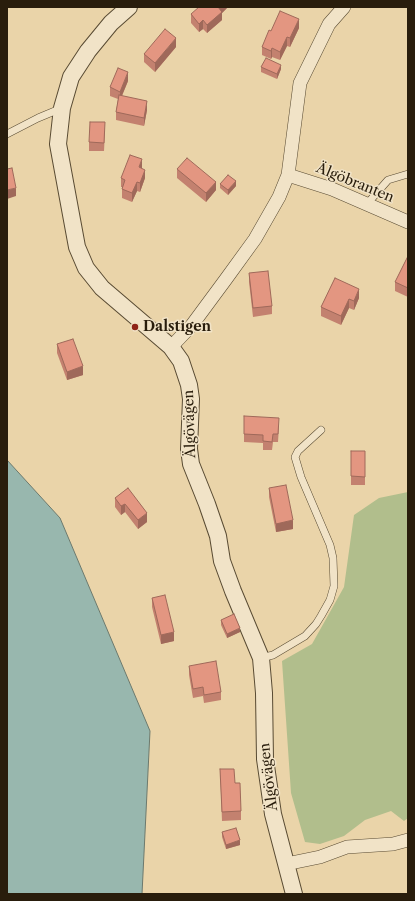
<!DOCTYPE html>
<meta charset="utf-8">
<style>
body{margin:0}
#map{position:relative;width:415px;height:901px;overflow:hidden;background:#ead4a9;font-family:"Libre Caslon Text",serif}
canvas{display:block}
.frame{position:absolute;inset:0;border:8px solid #291d0c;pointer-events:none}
</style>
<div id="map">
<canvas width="415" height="901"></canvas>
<div class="frame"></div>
</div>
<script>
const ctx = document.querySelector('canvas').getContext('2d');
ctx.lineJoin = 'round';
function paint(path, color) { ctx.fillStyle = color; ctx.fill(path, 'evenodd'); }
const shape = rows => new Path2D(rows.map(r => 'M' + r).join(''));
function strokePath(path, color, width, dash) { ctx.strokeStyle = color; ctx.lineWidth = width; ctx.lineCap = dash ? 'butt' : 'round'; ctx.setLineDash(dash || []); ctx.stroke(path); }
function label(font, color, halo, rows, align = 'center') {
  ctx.font = font + ' "Libre Caslon Text",serif'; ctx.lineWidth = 3; ctx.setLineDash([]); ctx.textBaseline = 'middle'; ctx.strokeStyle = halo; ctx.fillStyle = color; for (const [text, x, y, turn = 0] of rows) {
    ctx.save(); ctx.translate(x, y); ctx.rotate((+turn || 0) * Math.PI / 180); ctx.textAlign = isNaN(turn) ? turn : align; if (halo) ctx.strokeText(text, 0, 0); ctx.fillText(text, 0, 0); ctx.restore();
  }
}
paint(shape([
 [408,492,408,818,404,821,391,811,365,820,344,836,320,844,305,842,291,793,282,661,312,644,344,587,354,515,379,498]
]), '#b1be8c');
const water = shape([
 [7,460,60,518,150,731,142,894,7,894,7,460]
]);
paint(water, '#98b7ae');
strokePath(water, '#6c796d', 1);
const service = shape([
 [7,134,38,118,62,108],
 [367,204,388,180,408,174],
 [261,658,273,655,305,636,316,624,321,616,330,600,334,586,333,558,330,545,301,477,295,457,298,451,321,430]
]);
const minor = shape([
 [288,175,332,189,408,222],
 [171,347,192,325,226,279,255,239,279,197,288,175,300,83,329,24,344,7],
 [286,864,320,857,347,847,393,844,408,840]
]);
const tertiary = shape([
 [129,7,111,23,88,51,71,77,62,108,58,144,77,247,86,268,102,288,171,347,181,361,189,385,191,399,189,449,191,464,207,504,218,536,222,561,233,591,261,658,264,693,265,759,273,814,294,894]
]);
strokePath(service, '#594b33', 8);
strokePath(minor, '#594b33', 14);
strokePath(tertiary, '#594b33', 18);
strokePath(service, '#f1e3c7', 7);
strokePath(minor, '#f1e3c7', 13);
strokePath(tertiary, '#f1e3c7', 16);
paint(shape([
 [227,7,227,8,222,13,222,20,207,33,203,29,199,32,191,23,191,14],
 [299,28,290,47,287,46,280,60,272,57,271,59,262,55,262,47,271,31],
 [176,47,155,72,144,62,144,54],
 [261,67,281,69,277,79,261,72],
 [128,81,122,96,147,110,144,126,116,120,116,112,118,99,110,96,110,87],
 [105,131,104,151,89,151,89,142],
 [141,168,145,178,140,192,137,191,132,202,122,198,122,189,123,187,121,187,121,178],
 [177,169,216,190,206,202,177,178],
 [220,184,236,186,228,195,220,188],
 [408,256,408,297,395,291,395,282],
 [249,273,272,306,272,314,253,317,249,282],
 [335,278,359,298,354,310,349,308,341,325,321,316,321,307],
 [57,344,83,375,67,380,57,353],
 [279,426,278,442,273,442,272,450,263,450,263,443,244,442,244,434],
 [351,451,365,451,365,485,351,485],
 [128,488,147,522,138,529,125,512,121,515,115,507,115,498],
 [269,488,293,529,276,532,269,497],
 [152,598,174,641,161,644,152,607],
 [221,620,240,632,227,638,221,625],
 [189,666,221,692,221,700,204,703,203,696,193,698,189,675],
 [220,769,235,783,241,811,241,820,222,821],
 [222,832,240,845,226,849,222,837]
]), '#c3816f');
paint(shape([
 [218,7,227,7,227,8,222,13,222,20,207,33,207,25],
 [299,19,299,28,290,47,290,38],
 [203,20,203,29,199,32,199,24],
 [287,37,287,46,280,60,280,52],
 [176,38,176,47,155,72,155,63],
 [272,48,272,57,271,59,271,51],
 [281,65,281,69,277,79,277,74],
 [128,72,128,81,120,100,120,92],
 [147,101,147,110,144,126,144,118],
 [142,159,142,168,139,176,139,167],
 [145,170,145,178,140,192,140,183],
 [236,181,236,186,228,195,228,190],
 [137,182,137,191,132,202,132,193],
 [216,182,216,190,206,202,206,193],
 [16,188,16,196,7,199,7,190],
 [359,289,359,298,354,310,354,301],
 [349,299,349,308,341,325,341,316],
 [83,366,83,375,67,380,67,372],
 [125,504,125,512,121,515,121,506],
 [147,513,147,522,138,529,138,520],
 [293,520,293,529,276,532,276,524],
 [240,628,240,632,227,638,227,634],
 [174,632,174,641,161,644,161,635],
 [240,840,240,845,226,849,226,845]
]), '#9f695a');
const building = shape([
 [199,7,218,7,222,12,207,25,203,20,199,24,191,14,199,7],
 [280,11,299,19,290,38,287,37,280,52,272,48,271,51,262,47,269,30,271,31,280,11],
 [165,29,176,38,155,63,144,54,165,29],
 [266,58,281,65,277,74,261,67,266,58],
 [118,68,128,72,120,92,110,87,118,68],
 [119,95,147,101,144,118,116,112,119,95],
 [90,122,105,122,104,143,89,142,90,122],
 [130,155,142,159,139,167,145,170,140,183,137,182,132,193,122,189,125,180,121,178,130,155],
 [187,158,216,182,206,193,177,169,187,158],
 [12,168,16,188,7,190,7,169,12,168],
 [228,175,236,181,228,190,220,184,228,175],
 [408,256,408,288,395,282,408,256],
 [268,271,272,306,253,308,249,273,268,271],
 [335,278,359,289,354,301,349,299,341,316,321,307,335,278],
 [73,339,83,366,67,372,57,344,73,339],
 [244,416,279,418,278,434,273,434,272,442,263,441,263,435,244,434,244,416],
 [351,451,365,451,365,477,351,476,351,451],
 [286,485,293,520,276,524,269,488,286,485],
 [128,488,147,513,138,520,125,504,121,506,115,498,128,488],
 [165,595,174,632,161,635,152,598,165,595],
 [234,614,240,628,227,634,221,620,234,614],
 [216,661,221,692,204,695,203,687,193,689,189,666,216,661],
 [220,769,234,769,235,783,240,783,241,811,222,812,220,769],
 [236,828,240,840,226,845,222,832,236,828]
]);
paint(building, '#e39681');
strokePath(building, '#9f695a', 1);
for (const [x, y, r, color] of [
 [135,327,4,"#8f2418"]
]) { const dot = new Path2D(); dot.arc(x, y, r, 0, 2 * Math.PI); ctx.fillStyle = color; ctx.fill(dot); strokePath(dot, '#f1e3c7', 1.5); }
label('14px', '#291d0c', '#f1e3c7', [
 ["Älgöbranten",355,183,22],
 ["Älgövägen",190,424,-92],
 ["Älgövägen",269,777,-97]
]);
label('bold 14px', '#291d0c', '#f1e3c7', [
 ["Dalstigen",143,327]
], 'left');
</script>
